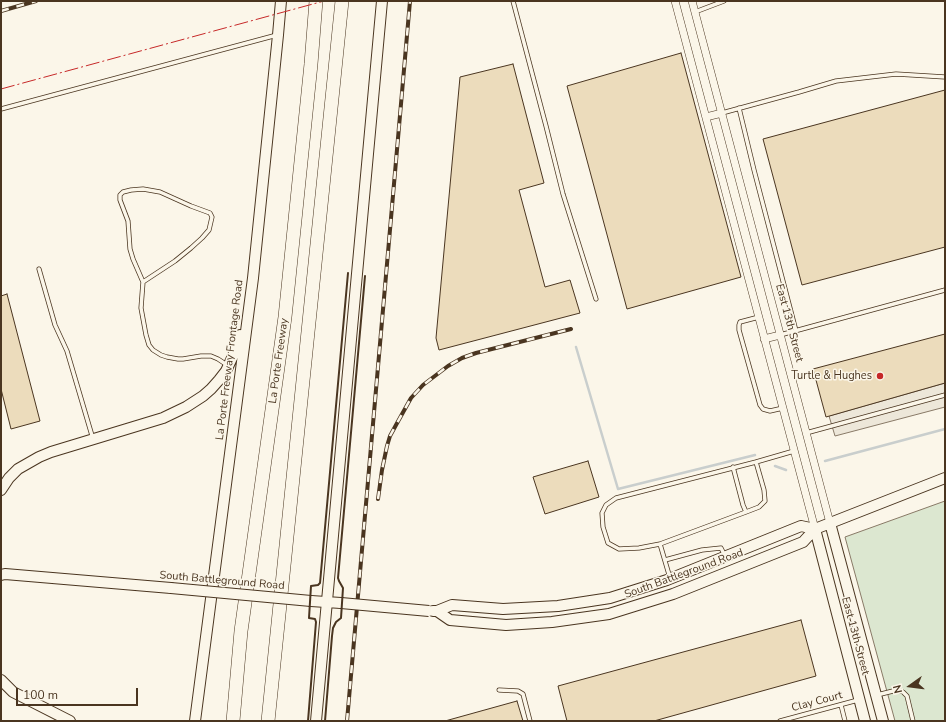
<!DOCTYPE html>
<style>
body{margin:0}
#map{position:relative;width:946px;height:722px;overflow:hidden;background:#fbf6e9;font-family:"Nunito Sans",sans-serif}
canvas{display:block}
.frame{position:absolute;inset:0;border:2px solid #4a3520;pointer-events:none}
.north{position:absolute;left:890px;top:666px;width:40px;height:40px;-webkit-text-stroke:3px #fbf6e9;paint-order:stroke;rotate:256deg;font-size:11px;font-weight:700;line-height:16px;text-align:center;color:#4a3520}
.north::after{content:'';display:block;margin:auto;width:14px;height:18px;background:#4a3520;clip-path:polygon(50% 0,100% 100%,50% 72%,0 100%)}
.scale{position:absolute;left:16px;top:688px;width:122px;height:18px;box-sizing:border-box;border:2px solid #4a3520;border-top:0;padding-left:5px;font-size:12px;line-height:14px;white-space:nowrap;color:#4a3520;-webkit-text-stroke:3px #fbf6e9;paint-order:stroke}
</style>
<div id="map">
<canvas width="946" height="722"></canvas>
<div class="frame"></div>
<div class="north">N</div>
<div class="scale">100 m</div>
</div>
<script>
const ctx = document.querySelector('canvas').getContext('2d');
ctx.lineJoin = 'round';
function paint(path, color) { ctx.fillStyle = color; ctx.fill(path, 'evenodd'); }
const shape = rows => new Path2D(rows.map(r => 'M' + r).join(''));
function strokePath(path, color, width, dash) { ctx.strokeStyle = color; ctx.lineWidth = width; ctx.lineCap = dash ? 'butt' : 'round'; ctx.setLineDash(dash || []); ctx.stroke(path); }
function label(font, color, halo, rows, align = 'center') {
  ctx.font = font + ' "Nunito Sans",sans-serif'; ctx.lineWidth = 3; ctx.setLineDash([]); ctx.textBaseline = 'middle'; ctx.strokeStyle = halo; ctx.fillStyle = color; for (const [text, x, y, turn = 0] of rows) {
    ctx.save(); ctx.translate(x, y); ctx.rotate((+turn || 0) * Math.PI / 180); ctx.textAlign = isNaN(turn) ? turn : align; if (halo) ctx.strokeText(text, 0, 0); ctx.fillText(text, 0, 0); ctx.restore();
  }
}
const green = shape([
 [945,501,945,721,895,721,845,537,945,501]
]);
paint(green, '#dce7d0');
strokePath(green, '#887966', 1);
const parking = shape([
 [945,383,945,407,835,436,829,416,945,383]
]);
paint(parking, '#ede7d9');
strokePath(parking, '#887966', 1);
strokePath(shape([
 [576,347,618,489,755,455],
 [825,461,945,429],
 [775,466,786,470]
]), '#c9cecd', 2.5);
const building = shape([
 [681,53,741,277,627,309,567,86,681,53],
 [513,64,544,183,519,190,545,287,570,280,580,313,439,350,436,338,460,77,513,64],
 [945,90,945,247,802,285,763,139,945,90],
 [7,294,40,421,11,429,1,389,1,296,7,294],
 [945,334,945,383,826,417,813,369,945,334],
 [588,461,599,497,545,514,533,477,588,461],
 [801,620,816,676,654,721,567,721,558,686,801,620],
 [517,701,523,721,445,721,517,701]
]);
paint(building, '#ecdcbc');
strokePath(building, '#4a3520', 1);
const service = shape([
 [513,1,546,126,563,194,596,299],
 [695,12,724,1],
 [739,108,754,170,796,331],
 [1,109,277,35],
 [722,113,799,92,836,81,896,74,945,77],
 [39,269,55,325,67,351,93,439],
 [143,282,133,259,130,249,128,221,120,200,120,195,123,192,131,190,143,189,160,192,191,206,210,213,212,217,209,230,202,238,191,248,175,261,143,282,141,308,146,335,149,345,153,350,161,355,167,357,178,359,183,359,201,356,211,356,218,359,227,365],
 [759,317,740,322,739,325,739,330,760,405,763,409,770,411,783,408],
 [780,335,945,290],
 [806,433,945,395],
 [756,462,794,451],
 [733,467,743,505,746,512],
 [660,544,639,548,619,549,608,543,603,527,602,513,606,505,616,498,756,462,764,490,765,501,759,507,746,512,660,544,670,578],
 [665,560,702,550,721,548,725,556],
 [499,690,518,691,523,694,530,721],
 [877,695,897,690,903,692,907,696,913,721],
 [841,705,845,721],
 [780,721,858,700]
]);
const minor = shape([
 [675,1,815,529],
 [692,1,830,523],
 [706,117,722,113],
 [764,339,780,335]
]);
const secondary = shape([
 [1,490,9,478,18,469,39,457,51,452,163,418,186,407,203,396,211,389,219,380,226,371,232,358,237,346,240,335],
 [830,523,883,721],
 [815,529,865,721],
 [1,575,5,574,171,588],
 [311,601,341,603],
 [433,611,437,611,452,605,503,609,558,606,610,598,667,580,801,526,815,529],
 [437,611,450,620,506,625,552,622,609,614,673,594,803,542,815,529,945,478],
 [1,680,13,692,70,721],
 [195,721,253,278,278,35,281,1],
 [316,721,382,1]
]);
const motorway = shape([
 [233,721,241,631,285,317,311,64,316,1],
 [268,721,342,1]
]);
strokePath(service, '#4a3520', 5);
strokePath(minor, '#4a3520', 8);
strokePath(secondary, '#4a3520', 12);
strokePath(motorway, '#4a3520', 14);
strokePath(service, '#fbf6e9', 3.5);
strokePath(minor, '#fbf6e9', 7);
strokePath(secondary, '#fbf6e9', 10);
strokePath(motorway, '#fbf6e9', 13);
const rail = shape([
 [1,11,36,1],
 [378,499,382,470,387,446,390,436,396,425,411,398,423,385,448,366,462,358,476,353,571,329],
 [347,721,410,1]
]);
strokePath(rail, '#4a3520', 4);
strokePath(rail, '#fbf6e9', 2.5, [8]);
const secondaryBridge = shape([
 [171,588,311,601],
 [341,603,429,611]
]);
strokePath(secondaryBridge, '#4a3520', 12, []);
strokePath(secondaryBridge, '#fbf6e9', 10);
strokePath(shape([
 [308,721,316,622,315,619,309,618,311,586,318,585,320,583,348,273],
 [325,721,332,636,333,628,336,622,341,618,343,588,339,581,338,578,365,276]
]), '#4a3520', 2);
strokePath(shape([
 [1,89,324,1]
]), '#c62828', 1, [14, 3, 2, 3]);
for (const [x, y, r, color] of [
 [880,376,4,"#c62828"]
]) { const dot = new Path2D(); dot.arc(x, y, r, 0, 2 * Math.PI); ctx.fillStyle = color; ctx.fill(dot); strokePath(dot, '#fbf6e9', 1.5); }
label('11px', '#4a3520', '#fbf6e9', [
 ["East 13th Street",789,323,75],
 ["La Porte Freeway Frontage Road",230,360,-83],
 ["La Porte Freeway",279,361,-82],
 ["South Battleground Road",684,574,-20],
 ["South Battleground Road",222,581,5],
 ["East 13th Street",855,636,75],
 ["Clay Court",817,702,-15]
]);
label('11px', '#4a3520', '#fbf6e9', [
 ["Turtle & Hughes",872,376]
], 'right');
</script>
